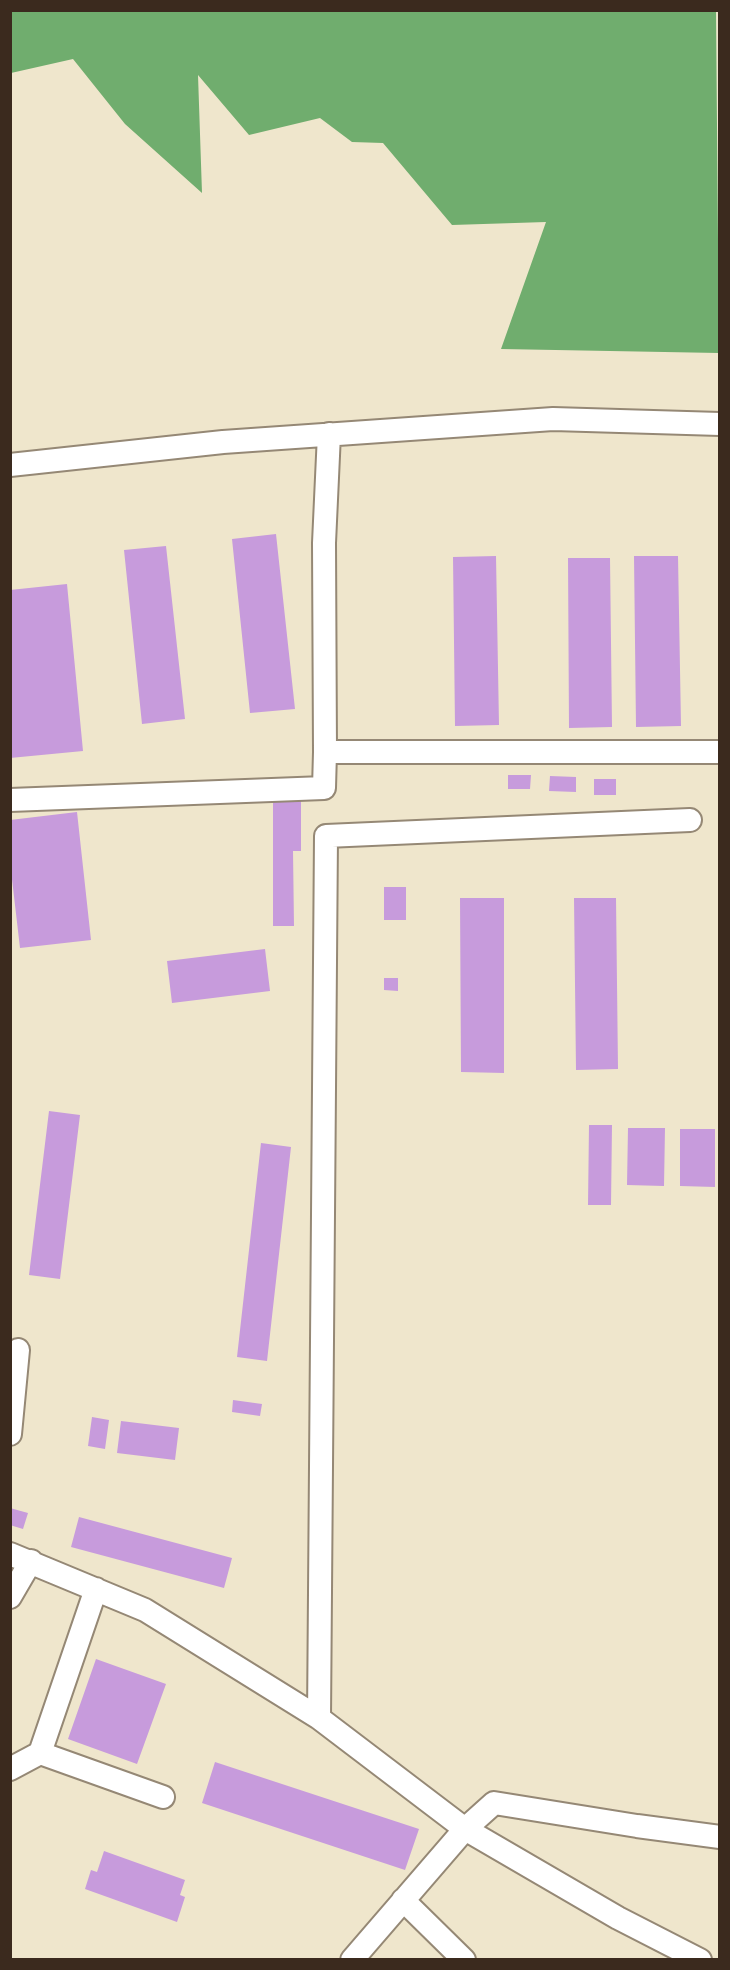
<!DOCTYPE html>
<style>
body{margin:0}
#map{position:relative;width:730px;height:1970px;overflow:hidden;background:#efe6cc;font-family:Pangolin,sans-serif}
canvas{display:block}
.frame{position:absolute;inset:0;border:12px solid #3b2a1e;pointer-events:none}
</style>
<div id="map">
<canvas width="730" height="1970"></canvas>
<div class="frame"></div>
</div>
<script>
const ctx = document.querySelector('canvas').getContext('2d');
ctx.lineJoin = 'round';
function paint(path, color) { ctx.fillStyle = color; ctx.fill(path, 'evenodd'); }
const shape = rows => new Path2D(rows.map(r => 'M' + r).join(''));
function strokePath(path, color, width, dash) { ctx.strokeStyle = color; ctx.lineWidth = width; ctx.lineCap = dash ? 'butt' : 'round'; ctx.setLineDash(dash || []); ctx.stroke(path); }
paint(shape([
 [10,11,716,11,719,353,501,349,546,222,452,225,383,143,352,142,320,118,249,135,198,75,202,193,125,124,73,59,11,73]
]), '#70ad6e');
paint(shape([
 [276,534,295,709,250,713,232,539],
 [166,546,185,719,142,724,124,550],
 [496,556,499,725,455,726,453,557],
 [634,556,678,556,681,726,636,727],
 [568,558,610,558,612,727,569,728],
 [67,584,83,751,10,758,10,590],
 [508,775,531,775,530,789,508,789],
 [550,776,576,777,576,792,549,791],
 [594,779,616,779,616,795,594,795],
 [273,801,301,801,301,851,293,851,294,926,273,926],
 [77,812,91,940,20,948,10,862,10,820],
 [384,887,406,887,406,920,384,920],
 [460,898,504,898,504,1073,461,1072],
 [574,898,616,898,618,1069,576,1070],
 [265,949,270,991,172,1003,167,961],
 [384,978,398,978,398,991,384,990],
 [49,1111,80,1115,60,1279,29,1275],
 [589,1125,612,1125,611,1205,588,1205],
 [628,1128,665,1128,664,1186,627,1185],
 [680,1129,715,1129,715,1187,680,1186],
 [261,1143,291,1147,267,1361,237,1357],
 [233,1400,262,1404,260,1416,232,1412],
 [92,1417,109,1420,105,1449,88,1446],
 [121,1421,179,1428,175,1460,117,1453],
 [10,1508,28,1513,23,1529,10,1525],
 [79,1517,232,1558,224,1588,71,1547],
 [96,1659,166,1684,137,1764,68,1739],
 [215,1762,419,1829,405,1870,202,1803],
 [104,1851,185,1880,180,1895,185,1897,177,1922,85,1889,91,1870,97,1872]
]), '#c79bdc');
const minor = shape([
 [329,434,324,543,325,752,720,752],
 [10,465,223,442,553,419,720,424],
 [10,800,324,788,325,752],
 [10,1434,18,1350],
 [10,1554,145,1610,319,1718,465,1829,618,1918,700,1960],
 [96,1589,40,1753,163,1797],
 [10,1597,31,1561],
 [319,1718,326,836,690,820],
 [10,1769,40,1753],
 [403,1900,464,1960],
 [352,1960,465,1829,494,1803,637,1826,720,1837]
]);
strokePath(minor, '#958875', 26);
strokePath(minor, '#fff', 22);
</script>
